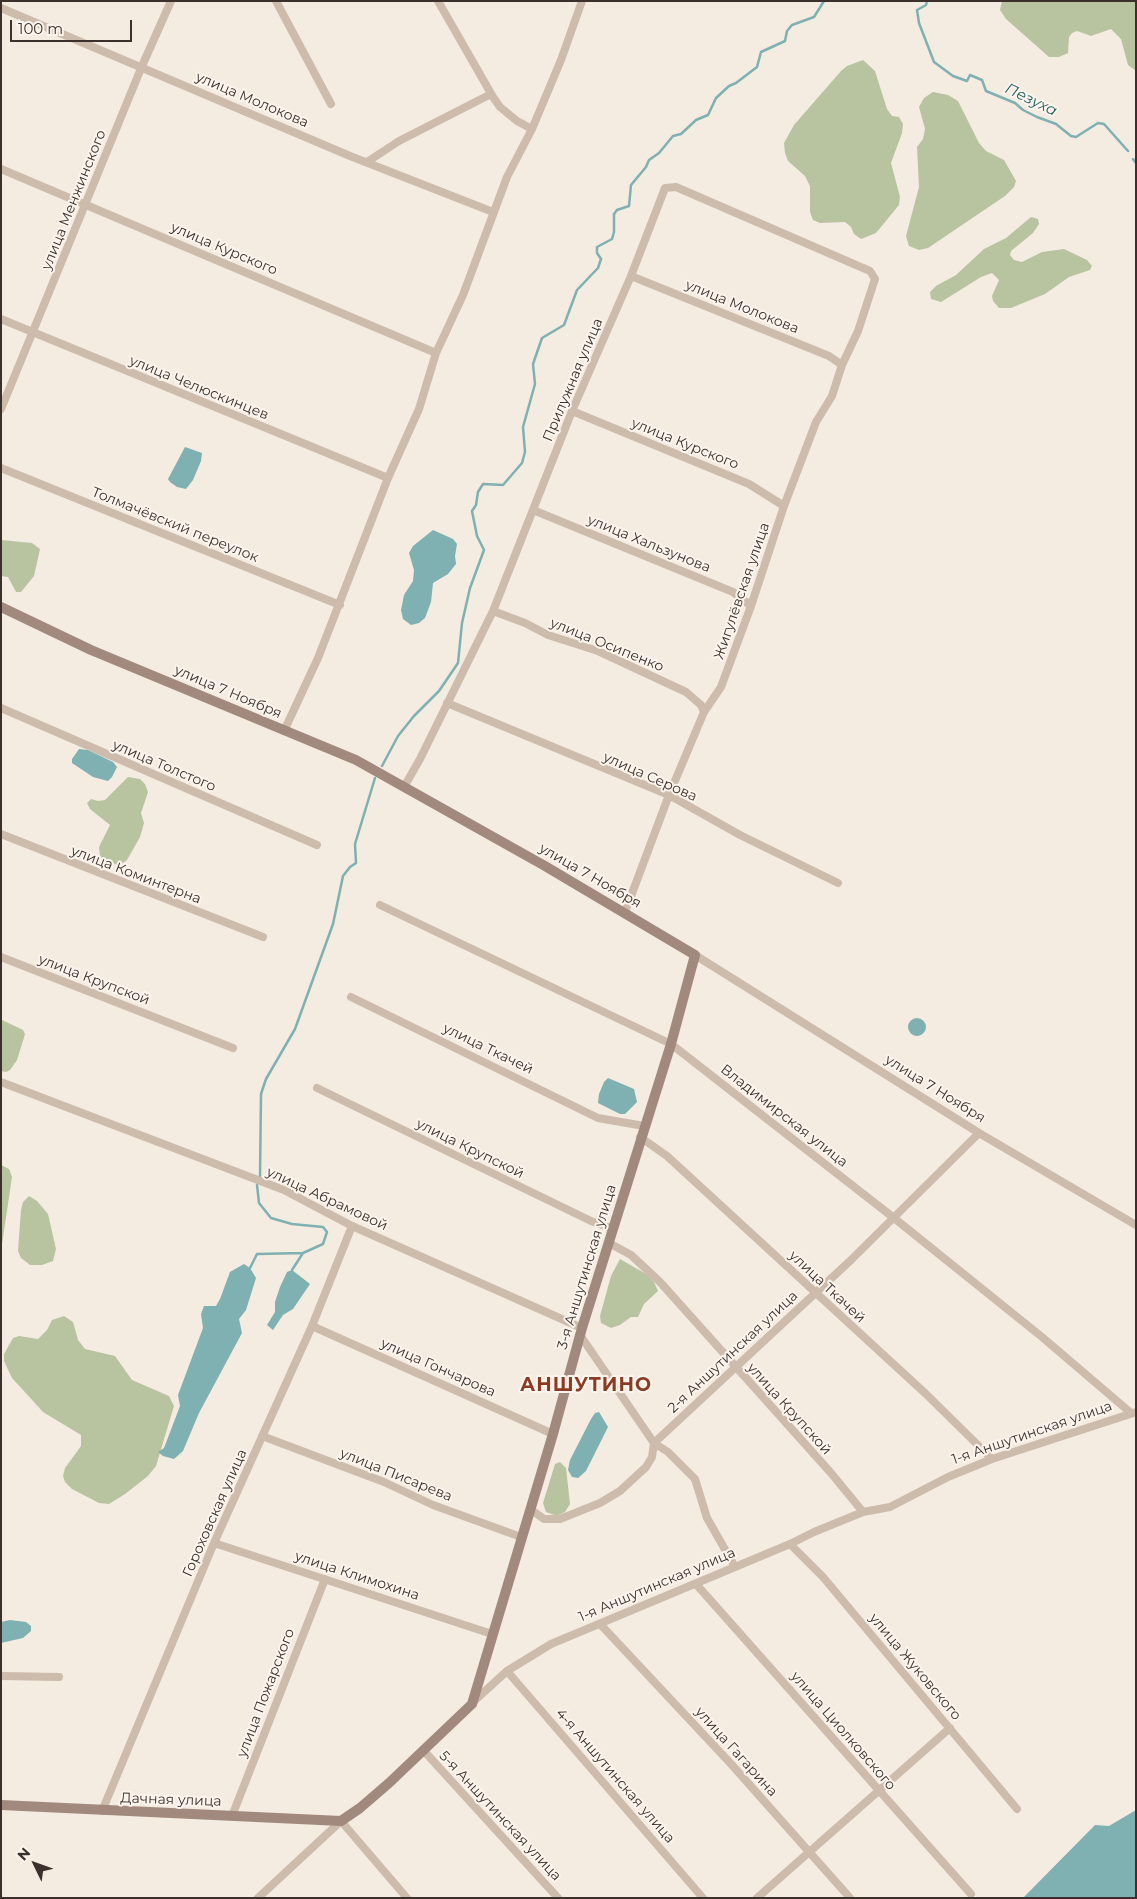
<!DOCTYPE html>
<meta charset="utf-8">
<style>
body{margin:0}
#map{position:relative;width:1137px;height:1899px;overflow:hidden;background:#f4ebe1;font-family:Montserrat,sans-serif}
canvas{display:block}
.frame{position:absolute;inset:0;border:2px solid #3b302b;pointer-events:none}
.north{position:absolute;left:10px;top:1839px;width:50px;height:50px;-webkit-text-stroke:4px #fbf5ee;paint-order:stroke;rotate:312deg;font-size:14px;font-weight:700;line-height:20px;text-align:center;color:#3b302b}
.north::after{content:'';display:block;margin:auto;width:18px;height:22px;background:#3b302b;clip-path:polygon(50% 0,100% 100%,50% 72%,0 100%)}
.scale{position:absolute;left:10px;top:20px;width:122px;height:22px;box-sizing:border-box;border:2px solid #3b302b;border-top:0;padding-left:6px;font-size:15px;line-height:18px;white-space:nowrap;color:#3b302b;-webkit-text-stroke:4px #fbf5ee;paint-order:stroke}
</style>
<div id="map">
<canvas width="1137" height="1899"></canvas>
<div class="frame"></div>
<div class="north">N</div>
<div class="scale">100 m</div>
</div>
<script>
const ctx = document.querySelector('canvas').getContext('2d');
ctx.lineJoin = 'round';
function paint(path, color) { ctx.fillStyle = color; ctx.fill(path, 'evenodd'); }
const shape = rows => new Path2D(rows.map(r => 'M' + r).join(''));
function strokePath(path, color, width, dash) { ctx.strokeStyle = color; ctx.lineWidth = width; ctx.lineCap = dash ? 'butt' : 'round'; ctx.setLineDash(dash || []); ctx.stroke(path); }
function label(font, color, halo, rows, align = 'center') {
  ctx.font = font + ' Montserrat,sans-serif'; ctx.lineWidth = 4; ctx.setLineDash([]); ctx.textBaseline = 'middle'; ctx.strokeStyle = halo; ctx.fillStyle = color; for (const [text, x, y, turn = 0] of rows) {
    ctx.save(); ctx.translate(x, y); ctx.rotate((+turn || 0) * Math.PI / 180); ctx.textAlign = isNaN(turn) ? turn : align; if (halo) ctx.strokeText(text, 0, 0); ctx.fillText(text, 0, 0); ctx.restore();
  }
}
paint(shape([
 [1002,1,1136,1,1136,71,1128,65,1121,39,1111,29,1091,36,1077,31,1072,33,1069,37,1068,53,1059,57,1049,57,1006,19,1000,10],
 [863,60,875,71,887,109,892,116,899,117,903,124,902,133,891,163,900,197,899,205,876,233,861,239,854,234,851,227,845,222,820,223,813,220,810,212,810,186,805,176,788,161,785,153,784,143,794,125,841,71,847,66],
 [933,92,948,95,958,101,979,143,986,151,1004,160,1016,181,1014,187,1005,196,928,248,919,250,909,246,906,236,919,187,917,147,923,139,925,129,919,107,924,98],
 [1031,217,1038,219,1039,224,1033,233,1011,251,1010,255,1014,260,1022,262,1042,252,1064,249,1087,260,1092,266,1090,270,1069,277,1045,294,1011,308,999,308,993,301,992,296,999,280,992,273,981,277,941,302,931,299,930,292,936,286,956,275,984,249,1006,238],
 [1,540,32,543,40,549,34,576,21,592,16,592,8,577,1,576],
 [128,777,140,779,145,784,148,792,141,813,144,823,140,837,127,860,119,866,100,857,99,847,110,825,90,809,87,803,91,799,98,801,105,800],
 [2,1020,23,1030,25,1034,17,1060,10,1070,6,1072,1,1071],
 [1,1165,9,1169,12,1177,1,1251],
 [29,1196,37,1201,48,1214,56,1249,53,1261,42,1265,30,1265,21,1258,18,1251,21,1210,23,1202],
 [620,1259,646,1274,654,1282,658,1291,644,1304,638,1317,631,1317,620,1325,611,1328,601,1323,600,1316,611,1276],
 [64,1316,73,1322,78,1340,85,1349,115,1356,132,1380,169,1396,174,1406,156,1466,148,1476,125,1494,109,1504,99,1503,72,1489,65,1482,63,1476,65,1468,81,1446,81,1435,43,1412,12,1378,4,1361,4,1354,13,1338,19,1336,38,1339,47,1330,52,1320],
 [560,1462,566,1468,570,1504,565,1512,557,1516,546,1512,543,1503,555,1464]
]), '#b8c4a0');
paint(shape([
 [185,447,202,453,201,461,193,480,186,489,177,487,170,482,168,479],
 [433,530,453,539,457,544,455,556,456,564,448,574,433,583,431,602,425,618,419,623,411,625,403,619,401,610,404,595,413,581,414,570,409,553,413,546],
 [79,749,88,750,113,762,117,767,112,777,108,781,93,777,72,763,72,759],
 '908 1027a9 9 0 1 1 18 0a9 9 0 1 1-18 0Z',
 [608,1078,634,1089,637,1102,625,1114,620,1114,598,1103,599,1094,604,1082],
 [244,1264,250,1268,256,1278,246,1310,239,1319,242,1333,199,1413,183,1451,174,1459,163,1456,158,1452,164,1448,180,1406,178,1395,203,1328,201,1314,204,1306,216,1306,220,1299,230,1272],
 [292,1270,310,1284,293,1309,283,1315,273,1330,267,1325,275,1312,275,1302,280,1287,287,1272],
 [599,1412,608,1427,586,1471,578,1478,572,1477,568,1470,570,1460,591,1419,595,1413],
 [10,1620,26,1622,31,1626,31,1631,23,1638,1,1643,1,1622],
 [1136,1810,1136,1898,1023,1898,1095,1825,1109,1826]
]), '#7fb0b2');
strokePath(shape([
 [927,1,926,5,917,10,919,23,934,62,953,76,967,81,970,75,982,80,986,91,1015,103,1023,110,1037,117,1056,124,1071,136,1076,137,1098,123,1104,124,1128,151],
 [1133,159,1136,163],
 [382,766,398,736,414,716,439,691,458,663,462,623,470,588,484,550,477,536,472,511,476,505,478,492,483,484,503,485,522,463,525,452,523,427,535,384,533,364,542,338,564,325,577,290,598,268,601,259,597,253,597,247,612,239,614,232,614,214,617,210,629,206,631,185,646,167,649,160,659,153,673,136,681,134,696,120,708,115,716,98,729,86,736,83,757,67,761,52,785,41,787,31,792,25,814,17,824,1],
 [260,1176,261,1094,266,1079,295,1029,333,924,343,876,350,867,356,863,355,844,375,778],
 [257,1185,259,1203,271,1218,292,1224,323,1227,327,1232,323,1244,303,1253,292,1270],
 [250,1268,257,1254,303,1253]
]), '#7fb0b2', 2.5);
strokePath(shape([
 [276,1,331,104],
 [438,1,493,97,500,107,517,121,532,129],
 [1,8,350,156,493,212],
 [367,162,399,141,491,94],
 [1,169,436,353],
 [631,276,829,356,842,365],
 [1,319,388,478],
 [1,409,142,66,171,1],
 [572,411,749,484,784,506],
 [1,468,340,605],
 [533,510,733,592,751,606],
 [493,611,525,623,548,635,598,651,686,692,701,705,704,712],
 [447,703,669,795,740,835,838,883],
 [1,708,317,845],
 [284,731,318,658,388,478,419,409,436,353,463,295,507,177,532,129,561,60,582,1],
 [404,787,420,759,493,611,572,411,631,276,665,188,676,187,870,271,875,279,858,331,842,365,832,396,816,422,784,506,751,606,721,687,704,712,669,795,625,912],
 [1,834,263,937],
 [380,905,671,1044,894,1218,1042,1337,1131,1413],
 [695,955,979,1133,1136,1225],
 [1,957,233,1048],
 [351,997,598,1118,644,1126],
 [1,1082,284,1190,352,1226,582,1328],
 [317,1088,591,1221,613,1229],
 [640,1137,667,1156,926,1394,992,1459],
 [609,1243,631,1255,660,1282,831,1473,863,1512],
 [312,1326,553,1434],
 [580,1335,654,1443,668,1452,695,1479,707,1518,735,1567],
 [262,1436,384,1482,433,1505,521,1537],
 [530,1509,544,1519,560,1519,600,1503,620,1491,646,1467,652,1457,654,1443,851,1260,979,1133],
 [214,1543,492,1634],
 [790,1544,823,1577,1017,1809],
 [696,1584,971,1894],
 [601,1625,732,1765,850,1898],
 [507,1671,703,1898],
 [1,1676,59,1677],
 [473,1702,507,1671,551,1644,790,1544,814,1532,863,1512,890,1507,948,1477,992,1459,1136,1412],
 [424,1751,558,1898],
 [102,1811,214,1543,312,1326,352,1226],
 [232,1816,325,1579],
 [258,1898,341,1821,407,1898],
 [757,1898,950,1728]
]), '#cdbbac', 8);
strokePath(shape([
 [1,607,91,650,356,760,545,866,695,955,671,1044,582,1328,553,1434,472,1704,389,1783,360,1808,341,1821,1,1805]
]), '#a18a7d', 10);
label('14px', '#3b302b', '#fbf5ee', [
 ["улица Молокова",252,100,23],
 ["улица Менжинского",74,200,-68],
 ["улица Курского",224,249,23],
 ["улица Молокова",742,307,22],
 ["Прилужная улица",573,380,-67],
 ["улица Челюскинцев",199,388,22],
 ["улица Курского",685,444,22],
 ["Толмачёвский переулок",175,525,22],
 ["улица Хальзунова",649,544,22],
 ["Жигулёвская улица",742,591,-71],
 ["улица Осипенко",607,645,22],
 ["улица 7 Ноября",228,692,23],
 ["улица Толстого",164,766,23],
 ["улица Серова",650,777,24],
 ["улица Коминтерна",136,875,21],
 ["улица 7 Ноября",590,876,30],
 ["улица Крупской",94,980,21],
 ["улица Ткачей",488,1049,26],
 ["улица 7 Ноября",935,1089,32],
 ["Владимирская улица",784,1116,38],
 ["улица Крупской",470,1149,26],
 ["улица Абрамовой",327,1199,25],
 ["3-я Аншутинская улица",587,1267,-73],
 ["улица Ткачей",827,1287,43],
 ["2-я Аншутинская улица",733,1352,-43],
 ["улица Гончарова",438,1368,24],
 ["улица Крупской",789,1409,48],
 ["1-я Аншутинская улица",1032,1433,-19],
 ["улица Писарева",396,1475,22],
 ["Гороховская улица",215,1513,-66],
 ["улица Климохина",357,1576,18],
 ["1-я Аншутинская улица",657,1585,-23],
 ["улица Жуковского",915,1667,50],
 ["улица Пожарского",266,1693,-69],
 ["улица Циолковского",843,1731,49],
 ["улица Гагарина",736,1752,48],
 ["4-я Аншутинская улица",615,1776,49],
 ["Дачная улица",171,1800,2],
 ["5-я Аншутинская улица",500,1816,47]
]);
label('italic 15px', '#1f5a5e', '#fbf5ee', [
 ["Пезуха",1031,100,26]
]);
ctx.letterSpacing = '1px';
label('bold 19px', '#8c3b22', '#fbf5ee', [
 ["АНШУТИНО",586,1385]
]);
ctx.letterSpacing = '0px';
</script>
